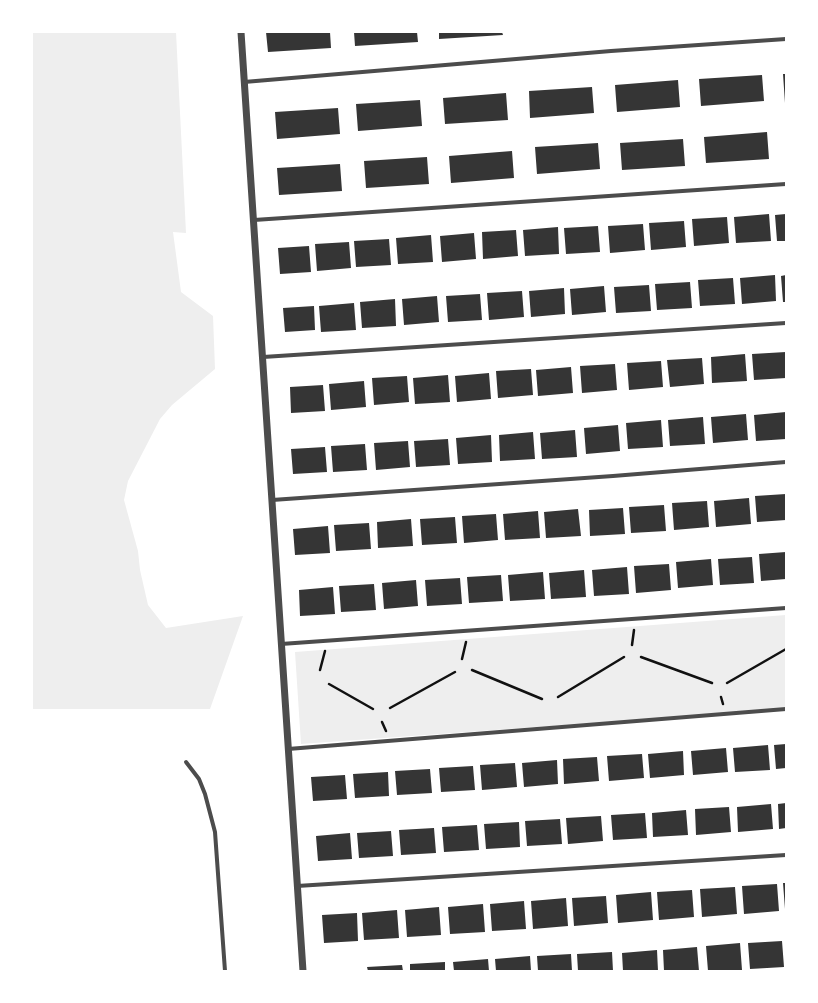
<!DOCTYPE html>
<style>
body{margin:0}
#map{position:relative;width:818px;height:1003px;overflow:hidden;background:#fff;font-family:Manrope,sans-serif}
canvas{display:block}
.frame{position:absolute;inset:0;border:33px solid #fff;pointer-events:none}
</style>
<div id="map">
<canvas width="818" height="1003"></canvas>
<div class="frame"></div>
</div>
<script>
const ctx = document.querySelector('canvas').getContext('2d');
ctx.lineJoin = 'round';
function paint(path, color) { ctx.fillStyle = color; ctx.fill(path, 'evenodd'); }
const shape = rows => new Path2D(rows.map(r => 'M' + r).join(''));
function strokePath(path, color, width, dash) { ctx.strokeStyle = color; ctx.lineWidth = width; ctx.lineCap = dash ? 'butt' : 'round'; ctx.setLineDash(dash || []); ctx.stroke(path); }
paint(shape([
 [32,32,176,32,186,233,173,232,181,292,213,316,215,369,172,405,160,419,128,481,124,500,138,551,140,570,148,605,166,628,243,616,210,709,32,709],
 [786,615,786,709,301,744,295,652]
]), '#eee');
paint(shape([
 [266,32,330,32,331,48,268,52],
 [354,32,417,32,418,42,355,46],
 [439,32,502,32,503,35,439,39],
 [783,74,786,74,786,103,785,103],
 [762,75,764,101,701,106,699,79],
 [678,80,680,107,617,112,615,85],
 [592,87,594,113,530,118,529,91],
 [506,93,508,120,445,124,443,98],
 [420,100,422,126,358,131,356,104],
 [338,108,340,134,277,139,275,112],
 [767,132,769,159,706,163,704,137],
 [683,139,685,166,622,170,620,143],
 [598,143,600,169,537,174,535,147],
 [512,151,514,178,451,183,449,156],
 [427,157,429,184,366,188,364,161],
 [340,164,342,191,279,195,277,168],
 [769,214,771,241,736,243,734,217],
 [786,214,786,241,777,241,775,215],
 [727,217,729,243,694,246,692,219],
 [684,221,686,247,651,250,649,223],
 [643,224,645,250,610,253,608,226],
 [598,226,600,252,566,254,564,228],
 [558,227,559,254,525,256,523,230],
 [516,230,518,256,483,259,482,232],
 [474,233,476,259,442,262,440,236],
 [431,235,433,262,398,264,396,238],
 [389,239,391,265,356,267,354,241],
 [349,242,351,268,317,271,315,244],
 [309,246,311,272,280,274,278,248],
 [775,275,776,301,742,304,740,278],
 [786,275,786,302,783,302,781,276],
 [733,278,735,304,700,306,698,280],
 [690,282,692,308,657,310,655,284],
 [649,285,651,311,616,313,614,287],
 [604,286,606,312,572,315,570,289],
 [564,288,565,314,531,317,529,291],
 [522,291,524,317,489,320,487,293],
 [480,294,482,320,448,322,446,296],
 [437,296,439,322,404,325,402,299],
 [395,299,396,326,362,328,360,302],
 [354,303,356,330,321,332,319,306],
 [314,306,315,330,285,332,283,308],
 [786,352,786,378,754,380,752,354],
 [745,354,747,381,712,383,711,357],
 [702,358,704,384,670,387,667,360],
 [661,361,663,387,629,390,627,363],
 [615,364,617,390,582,393,580,366],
 [571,367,573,393,538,396,536,370],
 [531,369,533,395,498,398,496,371],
 [489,373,491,399,457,402,455,376],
 [448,375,450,402,415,404,413,378],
 [407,376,409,402,374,405,372,378],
 [364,381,366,407,331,410,329,384],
 [323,385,325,411,291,413,290,387],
 [786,412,786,439,756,441,754,415],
 [746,414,748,440,713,443,711,417],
 [703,417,705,444,670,446,668,420],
 [661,420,663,447,628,449,626,423],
 [618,425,620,451,586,454,584,428],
 [575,430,577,457,542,459,540,433],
 [533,432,535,459,500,461,499,435],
 [491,435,492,462,458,464,456,438],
 [448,439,450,465,416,467,414,441],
 [408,441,410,467,376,470,374,443],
 [365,444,367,470,333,472,331,446],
 [325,447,327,472,293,474,291,449],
 [786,494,786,520,757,522,755,496],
 [749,498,751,524,716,527,714,501],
 [707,501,709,527,674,530,672,503],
 [664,505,666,531,631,533,629,507],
 [623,508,625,534,590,536,589,510],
 [578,509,581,536,546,538,544,512],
 [538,511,540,538,505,540,503,514],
 [496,514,498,540,464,543,462,516],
 [455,517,457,543,422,545,420,519],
 [411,519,413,546,378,548,377,522],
 [369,523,371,549,336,551,334,525],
 [328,526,330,553,295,555,293,529],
 [786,552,786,579,761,581,759,554],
 [752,557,754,583,720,585,718,559],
 [711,559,713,585,678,588,676,562],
 [669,564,671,590,636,593,634,566],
 [627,567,629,594,594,596,592,570],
 [584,570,586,597,551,599,549,573],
 [543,572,545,599,510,601,508,575],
 [501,575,503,601,469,603,467,577],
 [460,578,462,604,427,606,425,580],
 [416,580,418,606,384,609,382,583],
 [374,584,376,610,341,612,339,586],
 [333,587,335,614,300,616,299,590],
 [786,744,786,768,776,769,774,745],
 [768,745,770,770,735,772,733,748],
 [726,748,728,772,693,775,691,751],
 [683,751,684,775,650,778,648,754],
 [642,754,644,778,609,781,607,756],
 [597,757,599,781,564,784,563,759],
 [557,760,558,784,524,787,522,763],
 [515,763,517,787,482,790,480,765],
 [473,766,475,790,441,792,439,768],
 [430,769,432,793,397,795,395,771],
 [388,772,389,796,355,798,353,774],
 [345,775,347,799,313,801,311,777],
 [786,803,786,828,779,829,778,804],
 [771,804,773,829,738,832,737,807],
 [729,807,731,832,696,835,695,809],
 [686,810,688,835,653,837,652,813],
 [645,813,647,838,613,840,611,815],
 [601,816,603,841,568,844,566,818],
 [560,819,562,844,527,846,525,821],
 [519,822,520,847,486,849,484,824],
 [477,825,479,850,444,852,442,827],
 [434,828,436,853,401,855,399,830],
 [391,831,393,856,359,858,357,833],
 [350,833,352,859,318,861,316,836],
 [783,883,786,883,786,909,785,909],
 [777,884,779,911,744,914,742,886],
 [735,887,737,914,702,917,700,889],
 [692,890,694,917,659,920,657,892],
 [651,892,653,920,618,923,616,895],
 [606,896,608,923,574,926,572,898],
 [566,898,568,926,533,929,531,901],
 [524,901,526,929,492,931,490,904],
 [483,904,485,932,450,934,448,907],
 [439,907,441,935,407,937,405,910],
 [397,910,399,938,364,940,362,913],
 [357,913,358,941,324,943,322,915],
 [782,941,784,967,750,969,748,943],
 [740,943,742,970,708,971,706,946],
 [697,947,699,971,664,971,663,950],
 [657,950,658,971,623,971,622,953],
 [612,952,613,971,578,971,577,954],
 [571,954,572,971,538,971,537,956],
 [530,956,531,971,496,971,495,959],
 [488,959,489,971,454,971,453,962],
 [445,962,445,971,410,971,410,964],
 [402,965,403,971,368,971,367,967]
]), '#353535');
strokePath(shape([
 [632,645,634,630],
 [641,657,712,683],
 [462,659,466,642],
 [320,670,325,651],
 [472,670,542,699],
 [727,683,786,649],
 [329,684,373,709],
 [558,697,624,657],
 [721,697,723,704],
 [390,708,455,672],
 [382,722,386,731]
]), '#111', 2.5);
strokePath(shape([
 [244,82,611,51,786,39],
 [254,220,786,184],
 [263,357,786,323],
 [272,500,613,476,786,462],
 [281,644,786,608],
 [288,749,786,709],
 [186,762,199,779,205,794,215,832,225,971],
 [297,886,786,855]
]), '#4c4c4c', 4);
strokePath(shape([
 [241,32,303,971]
]), '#4c4c4c', 7);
</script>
